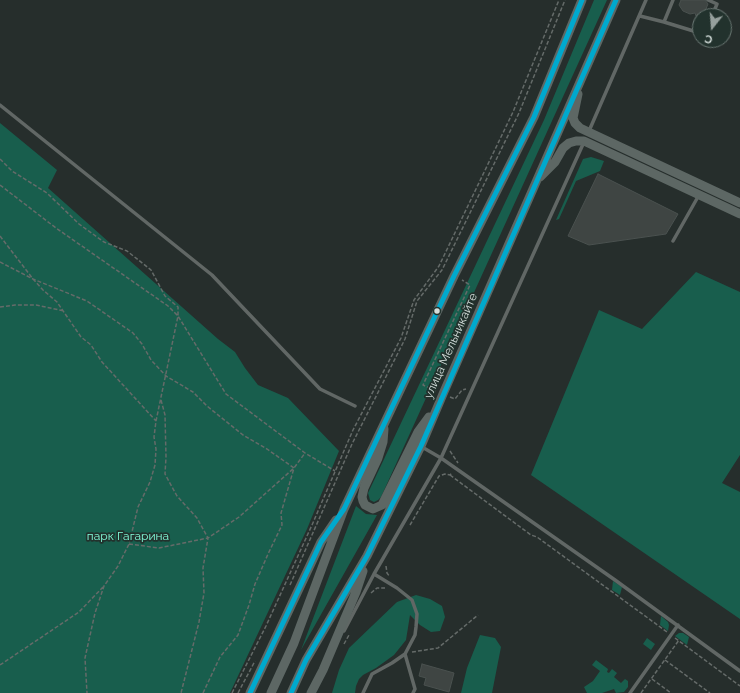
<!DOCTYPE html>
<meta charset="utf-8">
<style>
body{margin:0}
#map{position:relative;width:740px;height:693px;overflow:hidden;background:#262e2c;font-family:Raleway,sans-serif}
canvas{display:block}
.north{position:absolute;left:692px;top:8px;width:40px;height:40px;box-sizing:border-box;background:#22322d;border:1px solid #697672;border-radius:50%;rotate:197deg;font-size:11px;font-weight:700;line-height:16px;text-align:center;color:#d3ddda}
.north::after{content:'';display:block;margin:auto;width:14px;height:18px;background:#96a09d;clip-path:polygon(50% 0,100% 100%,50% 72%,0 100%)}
</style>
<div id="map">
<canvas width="740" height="693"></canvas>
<div class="north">С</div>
</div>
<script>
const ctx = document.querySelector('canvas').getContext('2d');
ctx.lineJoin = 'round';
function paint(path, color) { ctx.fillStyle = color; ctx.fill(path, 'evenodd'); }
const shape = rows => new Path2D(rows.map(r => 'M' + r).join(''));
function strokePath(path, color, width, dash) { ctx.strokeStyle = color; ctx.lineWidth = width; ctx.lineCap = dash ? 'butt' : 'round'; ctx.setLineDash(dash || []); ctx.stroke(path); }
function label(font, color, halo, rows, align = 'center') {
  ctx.font = font + ' Raleway,sans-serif'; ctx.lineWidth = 3.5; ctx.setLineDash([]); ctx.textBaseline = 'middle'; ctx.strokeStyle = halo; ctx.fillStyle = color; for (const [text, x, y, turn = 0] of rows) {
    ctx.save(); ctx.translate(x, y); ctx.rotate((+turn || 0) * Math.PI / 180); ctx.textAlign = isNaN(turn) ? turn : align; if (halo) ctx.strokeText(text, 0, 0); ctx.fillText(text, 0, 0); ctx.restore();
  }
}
paint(shape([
 [594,0,607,0,381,497,378,500,374,502,370,500,368,493,544,120],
 [0,123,57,170,48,188,218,339,235,352,245,368,258,385,288,398,339,451,307,529,230,693,0,693],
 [591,157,604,161,600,171,576,181,559,219,556,220,583,159],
 [696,272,740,292,740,455,722,483,740,492,740,619,531,475,599,310,642,329],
 [356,506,366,514,377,515,301,650],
 [613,581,622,587,620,595,612,590],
 [416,595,430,599,442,606,445,617,440,631,431,632,420,625,410,615,406,640,394,655,376,668,363,675,359,679,356,686,355,693,332,693,339,670,349,648,397,602],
 [661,616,668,622,669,625,668,631,660,625],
 [679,633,683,633,689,637,687,645,675,636],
 [480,635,495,638,501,647,492,693,461,693,467,668],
 [647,638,655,644,651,650,643,644],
 [596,660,608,669,607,672,609,673,612,669,617,673,614,677,621,683,625,679,628,681,628,687,624,692,616,693,614,689,602,693,587,693,584,687,593,681,600,671,592,665]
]), '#185e4d');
const building = shape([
 [681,0,705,0,708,4,703,16,696,16,695,13,690,14,683,11,679,5,681,0],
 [598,174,678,214,666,234,589,245,568,236,598,174],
 [422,664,454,673,449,692,424,685,426,678,419,676,422,664]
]);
paint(building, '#3f4543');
strokePath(building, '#4a514f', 1);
strokePath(shape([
 [0,159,12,171,47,193,79,224,104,242,127,251,151,270,165,296,178,307,178,316,156,421,154,437,156,449,155,465,150,482,138,507,129,544,118,566,104,586,95,613,85,658,87,693],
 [0,185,56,228,168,306,178,316,226,394,305,453,335,471],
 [0,236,33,279,43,290,57,302,81,337,91,345,102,362,156,421],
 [0,262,33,279,87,301,133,333,142,344,151,360,166,376,193,392,207,406,243,435,267,449,294,468,281,513,282,525,268,554,255,584,249,605,238,635,220,657,203,693],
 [0,307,15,305,36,305,64,311],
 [436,391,423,385,470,285,462,280],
 [450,397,455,399,462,390,466,389],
 [161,400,165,415,166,457,165,474,177,496,197,518,208,538,203,568,204,593,199,622,181,693],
 [450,451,458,463],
 [450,475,531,535,537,537,667,632],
 [410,525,439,476,445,474,450,475,452,473],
 [129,544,159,548,208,538,239,517,294,468,305,453],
 [386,566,387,573,390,577],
 [290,585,352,444,405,339,417,301,442,270,519,113,565,0],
 [371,593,377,588,385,588],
 [675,638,740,686],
 [344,644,349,635],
 [412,652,438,648,478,615],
 [665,660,710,693],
 [0,665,79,612,103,587],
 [652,679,671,693],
 [232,693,266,626,312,525,353,430,401,338,414,300,439,266,513,112,559,0],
 [238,693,255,661],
 [641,693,679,640]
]), '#656b69', 1.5, [4, 2]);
strokePath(shape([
 [708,0,717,4,712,16],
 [640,16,664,22,673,0],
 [664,22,700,33],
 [0,105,212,275,320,389,355,406],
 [589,131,646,0],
 [673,241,699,195],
 [422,447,441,458,615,580,740,671],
 [344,631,374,574,441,458,584,142],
 [405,654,415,689,413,693],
 [363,693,372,674,392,663,405,654,415,635,416,627,417,614,412,600,397,588,374,574],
 [630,693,678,625]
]), '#616765', 3.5);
strokePath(shape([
 [578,94,573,118,575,123,580,128,740,203],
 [540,177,555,162,563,148,569,143,576,141,584,141,740,214],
 [384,429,383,442,378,458,364,488,362,497,363,501,365,505,373,509,382,505,418,432,429,417],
 [250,693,321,542,336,520],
 [271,693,294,643,344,509,454,276,534,117,582,0],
 [291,693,306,660,367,556,421,446,443,394,616,0],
 [311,693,323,670,356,592,363,571]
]), '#5d6764', 9);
strokePath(shape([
 [250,693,321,542,344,509,454,276,534,117,582,0],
 [291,693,306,660,367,556,421,446,616,0]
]), '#00a9ce', 5);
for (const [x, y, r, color] of [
 [437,311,3.5,"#d3ddda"]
]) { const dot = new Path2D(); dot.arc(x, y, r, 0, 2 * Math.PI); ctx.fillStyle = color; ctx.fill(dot); strokePath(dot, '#22322d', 1.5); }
label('12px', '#d3ddda', '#22322d', [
 ["улица Мельникайте",451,346,-66]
]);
label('12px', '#83fddb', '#22322d', [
 ["парк Гагарина",128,536]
]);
</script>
